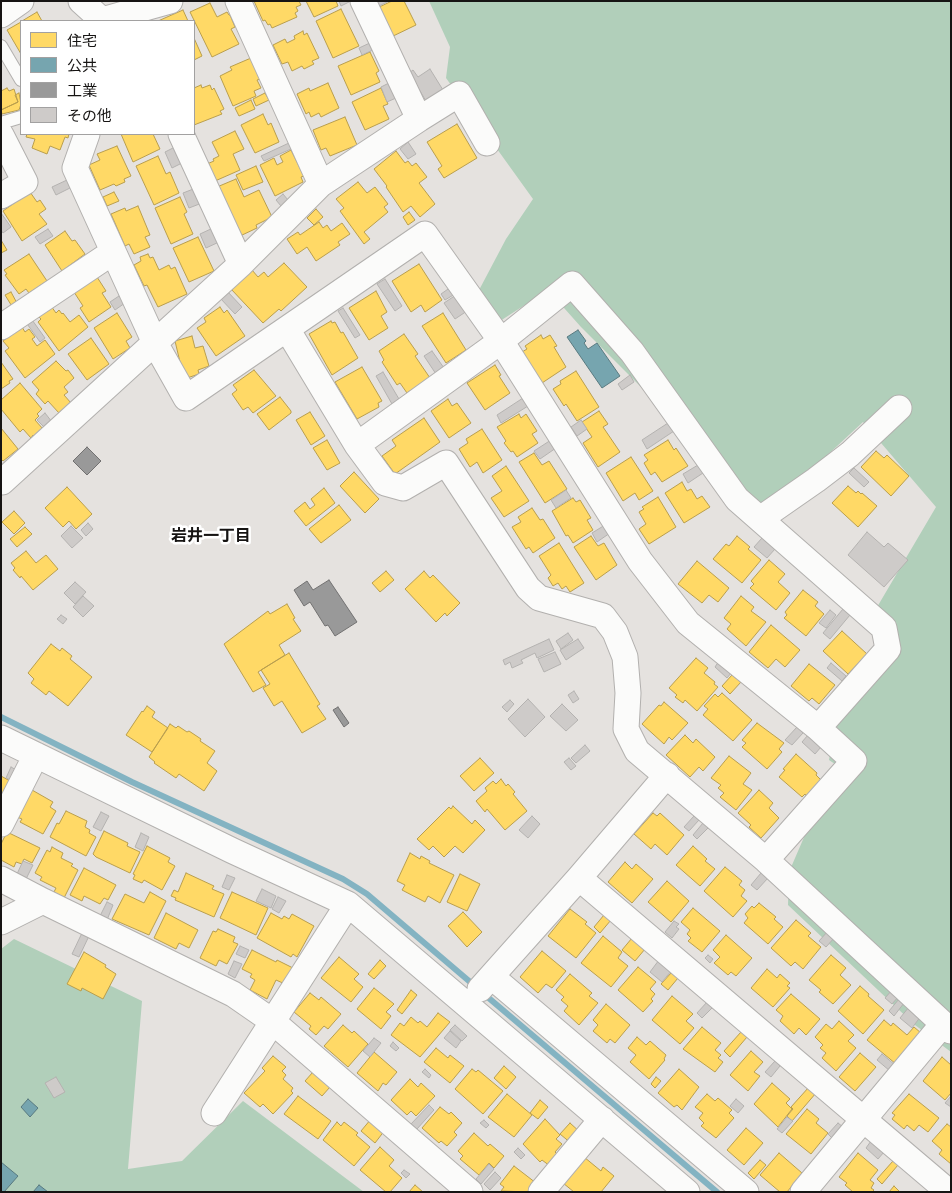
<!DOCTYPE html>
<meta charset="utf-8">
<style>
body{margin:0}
#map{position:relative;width:952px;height:1193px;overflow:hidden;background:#e5e2df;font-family:"Times New Roman","Noto Sans JP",serif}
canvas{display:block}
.frame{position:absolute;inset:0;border:2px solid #161413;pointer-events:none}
.legend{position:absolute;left:20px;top:20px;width:175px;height:115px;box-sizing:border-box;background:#fff;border:1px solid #a2a1a1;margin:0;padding:6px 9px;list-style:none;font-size:15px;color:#161413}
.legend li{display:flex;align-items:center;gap:10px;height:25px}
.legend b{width:25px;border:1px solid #a2a1a1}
</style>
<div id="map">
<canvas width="952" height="1193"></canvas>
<div class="frame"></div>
<ul class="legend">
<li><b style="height:14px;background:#ffd966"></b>住宅</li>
<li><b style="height:14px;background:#76a5af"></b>公共</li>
<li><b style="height:14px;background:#999"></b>工業</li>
<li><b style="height:14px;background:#cecbc9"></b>その他</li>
</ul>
</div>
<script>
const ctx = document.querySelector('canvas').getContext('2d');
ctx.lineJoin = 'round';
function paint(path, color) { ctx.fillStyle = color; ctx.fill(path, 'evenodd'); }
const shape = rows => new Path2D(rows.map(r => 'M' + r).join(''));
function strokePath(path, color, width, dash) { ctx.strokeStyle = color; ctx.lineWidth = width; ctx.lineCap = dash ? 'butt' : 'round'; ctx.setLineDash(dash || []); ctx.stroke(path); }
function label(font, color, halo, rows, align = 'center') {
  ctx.font = font + ' "Times New Roman","Noto Sans JP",serif'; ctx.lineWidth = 5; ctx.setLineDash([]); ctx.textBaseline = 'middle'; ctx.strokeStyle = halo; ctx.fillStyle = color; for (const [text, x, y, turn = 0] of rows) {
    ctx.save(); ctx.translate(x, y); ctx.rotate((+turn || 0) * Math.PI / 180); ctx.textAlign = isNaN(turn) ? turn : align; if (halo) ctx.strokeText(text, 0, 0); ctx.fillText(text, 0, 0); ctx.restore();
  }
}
paint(shape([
 [429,1,951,1,951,1052,915,1025,788,905,789,872,805,835,844,770,829,760,835,725,875,662,873,614,936,507,863,422,766,512,581,327,548,290,480,334,468,311,506,239,533,199,446,78,450,47],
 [14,939,142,1001,128,1169,182,1161,243,1101,364,1192,1,1192,1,949]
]), '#b1cfba');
const homes = shape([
 [254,1,299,1,301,5,296,7,298,11,295,13,297,17,272,28,270,24,268,25,265,20,263,21,254,1],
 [306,1,336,1,338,6,314,17,306,1],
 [392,1,404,1,416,25,389,38,375,9,392,1],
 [210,3,217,17,227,12,229,15,230,15,235,27,231,29,239,44,212,57,190,12,210,3],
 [341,9,359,46,333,58,316,21,341,9],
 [183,10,188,21,158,21,183,10],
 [37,12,42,21,22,21,37,12],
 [21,22,21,54,7,30,21,22],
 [303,31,304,35,307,33,319,58,312,61,314,64,304,69,302,66,292,71,288,62,282,64,273,45,285,39,287,43,295,39,294,36,303,31],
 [194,38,202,56,194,60,194,38],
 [370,52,379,71,376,73,380,82,351,95,338,66,370,52],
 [251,58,261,79,257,80,261,88,254,91,256,96,233,106,220,76,232,70,230,67,251,58],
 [328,83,339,108,321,117,319,113,311,117,309,112,306,114,297,94,309,88,310,91,328,83],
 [201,85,202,88,210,85,212,90,214,88,224,109,220,111,222,114,194,125,194,88,201,85],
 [7,88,9,91,14,89,18,102,1,110,1,91,7,88],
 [381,88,388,104,383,106,389,119,365,130,352,102,381,88],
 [19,93,21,104,19,110,2,114,1,110,18,102,15,95,19,93],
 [265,93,269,100,256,106,253,99,265,93],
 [251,100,255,109,239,116,235,108,251,100],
 [263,114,268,125,271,123,279,142,255,153,241,125,263,114],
 [345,117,357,145,330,156,326,148,321,150,313,130,345,117],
 [457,124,477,158,444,178,438,169,442,166,427,142,457,124],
 [235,131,244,149,233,154,240,170,215,181,207,164,214,161,213,159,219,156,212,142,235,131],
 [27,134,69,134,68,138,65,137,60,150,50,146,47,154,32,148,35,139,26,137,27,134],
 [121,134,153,134,160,149,133,162,121,134],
 [117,146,131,176,124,179,125,182,116,186,114,184,100,190,89,165,100,160,97,154,117,146],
 [291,150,304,176,301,177,303,182,275,196,260,165,274,158,277,165,283,162,280,156,291,150],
 [396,151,405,163,408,161,412,166,416,163,427,177,419,183,435,204,420,217,411,206,403,212,386,187,387,186,374,169,396,151],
 [158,156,166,174,170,172,179,193,154,205,136,166,158,156],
 [256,166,263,182,243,190,236,175,256,166],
 [236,179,244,197,259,190,272,217,256,225,257,228,240,236,217,187,236,179],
 [358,182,367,193,375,187,388,204,384,207,388,212,364,232,370,239,364,244,340,211,344,208,336,199,358,182],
 [30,192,37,202,40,200,46,209,39,214,47,224,22,241,3,211,30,192],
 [114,192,119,201,107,206,103,197,114,192],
 [180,197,187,212,184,214,193,234,171,244,155,208,180,197],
 [138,206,150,235,145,237,150,247,134,254,129,244,125,246,111,214,125,208,126,211,138,206],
 [316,209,323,217,314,225,307,218,316,209],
 [409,212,415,220,408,225,403,217,409,212],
 [319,222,323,228,327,225,331,231,342,223,350,234,338,242,340,245,316,261,307,247,297,254,287,239,298,232,300,235,319,222],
 [65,231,72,241,75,240,85,254,62,271,45,245,65,231],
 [198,237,214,271,189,282,173,248,198,237],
 [1,240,7,250,1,253,1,240],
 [29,254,47,281,29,293,26,289,19,294,5,275,7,274,4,270,29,254],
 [148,254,150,258,153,257,159,270,169,265,171,269,175,267,187,294,158,307,147,285,144,286,134,265,141,261,140,257,148,254],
 [284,263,307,287,281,311,279,309,263,323,231,289,252,270,258,277,264,272,268,277,284,263],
 [419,264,442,300,425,312,421,305,411,312,392,281,419,264],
 [97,277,106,291,102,293,111,307,89,322,80,308,83,306,74,292,97,277],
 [376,291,387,312,381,316,388,328,369,340,349,308,376,291],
 [11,292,18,305,13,308,5,295,11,292],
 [51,306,56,313,59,310,62,314,63,313,70,322,79,315,88,327,59,351,38,322,41,319,38,316,51,306],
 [220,307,224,313,227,310,245,336,216,356,197,328,206,322,204,318,220,307],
 [117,313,132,337,126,341,130,348,113,359,94,328,117,313],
 [443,313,466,350,446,363,422,326,443,313],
 [331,321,332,323,335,322,341,333,343,332,358,358,332,375,309,334,331,321],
 [22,327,25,332,29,329,35,337,32,339,37,346,45,340,55,354,25,378,5,351,9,348,3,341,22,327],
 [404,334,418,354,415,356,430,378,407,393,400,383,397,385,382,362,384,360,379,351,404,334],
 [541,335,543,339,550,335,557,346,554,347,566,367,542,383,522,352,527,349,525,346,541,335],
 [192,336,195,348,203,346,209,366,198,370,199,374,184,379,175,341,192,336],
 [91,338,109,364,87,380,68,354,91,338],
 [56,361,66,371,68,370,74,378,64,387,68,392,64,395,71,403,59,413,48,401,45,404,36,394,39,390,32,382,56,361],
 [1,362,13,379,9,381,10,383,1,389,1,362],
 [495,365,501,375,499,376,510,393,485,410,467,383,495,365],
 [362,367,382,401,378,403,379,407,357,419,335,382,362,367],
 [254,370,276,396,253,413,248,407,243,410,232,394,237,390,233,385,254,370],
 [576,371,599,407,577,421,566,404,564,406,553,389,561,384,560,381,576,371],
 [20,383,42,409,37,414,39,416,35,420,43,429,35,437,33,435,31,438,23,429,20,432,1,409,1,400,20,383],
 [280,397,291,411,291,413,269,430,257,414,280,397],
 [448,399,452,406,457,403,471,423,449,438,431,411,448,399],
 [599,411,608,424,603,427,620,452,598,467,583,443,592,437,582,422,599,411],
 [310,412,325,436,311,445,296,420,310,412],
 [519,414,521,418,526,414,537,431,532,434,538,443,517,457,513,451,511,452,504,443,506,441,497,427,519,414],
 [424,418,440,442,395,474,382,456,396,446,392,440,424,418],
 [1,428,18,449,3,461,1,459,1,428],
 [482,429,502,460,483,473,477,462,470,467,459,449,468,443,466,439,482,429],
 [327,440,340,463,327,470,313,448,327,440],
 [668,440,674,450,676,448,688,466,662,482,655,472,651,475,644,463,648,460,644,455,668,440],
 [876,451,884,458,887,455,909,476,891,496,861,467,876,451],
 [534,453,542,465,549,461,567,489,545,503,519,462,534,453],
 [631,457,653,491,639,500,635,493,623,501,606,473,631,457],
 [506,466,529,501,504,517,491,498,502,491,492,476,506,466],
 [354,472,379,499,365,513,340,486,354,472],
 [682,482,687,491,691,489,697,499,702,496,710,507,684,523,665,493,682,482],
 [848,486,856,493,858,491,861,494,862,493,877,506,858,527,832,503,848,486],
 [67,487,92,514,76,529,69,521,63,527,45,508,67,487],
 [324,488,335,503,306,526,294,511,305,502,310,509,315,505,311,499,324,488],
 [658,497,676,527,649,544,639,529,646,524,639,512,644,509,642,507,658,497],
 [573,498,576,502,580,500,591,518,587,520,593,530,573,543,568,535,566,536,552,511,573,498],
 [339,505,351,520,321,543,309,529,339,505],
 [532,508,540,520,543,519,555,538,533,553,529,547,526,549,512,527,521,522,518,517,532,508],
 [14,511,25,523,14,534,2,522,14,511],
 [25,527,32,534,17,547,10,539,25,527],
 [591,536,598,546,604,543,617,565,596,580,574,547,591,536],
 [737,536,750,547,748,549,761,560,742,583,713,559,726,544,729,546,737,536],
 [559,543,584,583,570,592,566,586,562,589,558,583,553,586,548,578,551,575,539,556,559,543],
 [26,551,36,563,46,555,58,569,33,590,21,576,20,578,13,570,15,568,11,563,26,551],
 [769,560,785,574,778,582,790,593,776,610,750,588,754,584,751,581,769,560],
 [697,561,729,588,718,602,709,595,702,603,678,584,697,561],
 [386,571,394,580,380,592,372,583,386,571],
 [424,571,430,578,433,575,460,603,447,616,445,613,436,622,405,589,424,571],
 [803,590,818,602,815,606,824,614,806,636,784,618,787,615,785,612,803,590],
 [741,596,754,607,751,611,766,622,746,646,727,629,731,624,724,618,741,596],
 [287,604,295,618,293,619,301,631,279,645,285,655,258,672,266,685,253,692,224,644,268,611,270,614,287,604],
 [771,625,800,650,785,667,776,659,768,668,749,652,771,625],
 [842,631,867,654,848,674,823,651,842,631],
 [51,644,60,651,62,648,72,656,70,659,92,677,68,706,49,691,46,695,31,683,34,679,28,673,51,644],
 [289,653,320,704,317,706,326,719,302,733,282,701,274,706,263,688,270,684,261,670,289,653],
 [696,658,708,668,704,673,715,682,714,684,718,687,697,711,685,700,683,703,675,697,677,695,669,688,696,658],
 [809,664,835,685,819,704,812,698,809,701,791,686,809,664],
 [732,675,741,682,730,694,722,686,732,675],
 [722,693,752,720,733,741,703,715,708,709,704,706,715,694,718,697,722,693],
 [664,702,688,723,672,740,669,737,664,744,642,724,659,705,661,706,664,702],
 [147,706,155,712,152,717,168,728,152,752,126,735,142,711,143,712,147,706],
 [757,723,784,743,779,749,782,752,767,769,742,747,746,743,742,740,757,723],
 [170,724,176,728,178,726,187,732,189,731,201,739,200,741,215,751,207,763,217,771,204,791,179,774,176,778,154,763,155,762,149,757,170,724],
 [685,735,693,743,696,739,715,757,703,771,699,767,690,777,666,755,685,735],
 [796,754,817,773,816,775,822,781,807,797,805,794,802,797,779,777,785,770,783,769,796,754],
 [729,756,751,773,743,784,752,790,736,810,720,797,724,793,718,788,721,785,711,778,729,756],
 [480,758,494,773,474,791,460,776,480,758],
 [1,776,10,781,1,799,1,776],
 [501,779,506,786,508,784,515,792,513,794,527,811,505,830,487,809,485,812,476,801,487,791,485,788,493,781,496,784,501,779],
 [32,790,53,802,50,807,56,811,43,834,20,822,22,819,17,817,32,790],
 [759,790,773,803,769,808,779,818,761,838,749,827,751,825,738,813,759,790],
 [453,806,472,824,475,820,485,830,463,853,455,846,444,857,433,846,429,850,417,839,449,807,451,809,453,806],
 [66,811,87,821,85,827,90,830,89,833,96,837,86,856,50,837,57,823,59,824,66,811],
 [653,813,657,816,660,813,684,835,667,855,655,844,651,849,634,834,653,813],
 [104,831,128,843,127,846,140,852,130,873,96,857,93,854,104,831],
 [7,832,40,848,32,863,24,859,22,864,16,862,14,867,1,860,1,844,7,832],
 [147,846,170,858,168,862,175,866,162,890,144,880,142,883,133,879,135,875,133,874,147,846],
 [693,846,707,859,705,861,715,869,700,886,676,865,693,846],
 [52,847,63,853,61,858,73,864,71,866,78,870,64,898,54,892,56,888,40,880,42,877,35,873,47,850,50,852,52,847],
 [410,853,420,859,421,856,430,861,429,863,454,875,440,903,428,896,425,902,402,890,405,885,397,881,410,853],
 [625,862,632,869,636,864,653,879,632,903,608,882,625,862],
 [725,867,742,881,739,885,745,890,741,896,747,901,733,917,704,891,725,867],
 [84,868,116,885,108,900,104,898,100,904,84,896,82,901,70,895,84,868],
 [186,873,214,886,212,889,224,894,214,917,175,900,176,898,171,896,174,890,178,892,186,873],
 [460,874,480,884,467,911,447,902,460,874],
 [667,881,689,901,671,922,648,902,667,881],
 [150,892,166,901,149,935,112,919,125,894,144,903,150,892],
 [232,892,268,908,256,935,220,918,232,892],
 [759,903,776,917,774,919,783,927,768,944,744,923,748,918,745,914,752,906,754,908,759,903],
 [693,908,720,931,702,952,688,941,691,938,687,934,690,930,681,922,693,908],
 [570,909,587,922,585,924,596,933,576,958,548,936,570,909],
 [463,912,482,932,467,947,448,926,463,912],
 [166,913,198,930,189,948,179,943,176,949,154,938,166,913],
 [271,913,282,919,284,916,289,919,292,914,314,926,297,957,293,954,291,957,257,938,271,913],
 [604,915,611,920,600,933,594,927,604,915],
 [796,920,811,933,808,936,821,947,803,969,795,962,791,966,771,948,796,920],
 [218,929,235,937,233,942,238,944,227,964,219,960,216,966,200,958,213,931,216,932,218,929],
 [726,935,752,958,736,976,731,972,728,975,714,963,720,957,713,950,726,935],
 [603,936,622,952,618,958,628,966,611,987,581,963,603,936],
 [632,938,645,949,635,961,622,950,632,938],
 [252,950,276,962,277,960,293,968,285,984,276,980,267,999,250,990,255,980,250,977,252,974,242,969,252,950],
 [542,951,566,971,552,988,546,984,538,993,520,977,542,951],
 [84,952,106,965,105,967,116,974,103,999,82,988,81,991,67,984,84,952],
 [831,955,846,968,840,975,851,985,833,1004,819,992,821,990,809,980,831,955],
 [339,957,359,974,354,979,363,987,351,1002,321,978,339,957],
 [380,960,386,966,374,979,368,974,380,960],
 [638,967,656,982,650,989,655,994,651,999,653,1001,643,1012,618,990,638,967],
 [767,969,777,978,780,974,790,983,787,986,790,988,773,1007,751,988,767,969],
 [672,972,678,978,668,990,661,984,672,972],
 [570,974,592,993,589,996,598,1003,579,1025,564,1011,568,1006,561,1000,564,997,556,990,570,974],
 [860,986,869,994,868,996,884,1010,863,1034,838,1011,860,986],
 [374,988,394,1004,386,1012,391,1016,381,1029,357,1009,374,988],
 [411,990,417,995,402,1014,397,1010,411,990],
 [310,993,319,1000,321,997,341,1014,328,1029,324,1026,316,1035,309,1029,311,1026,294,1012,310,993],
 [791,994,820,1019,806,1035,799,1028,794,1034,780,1021,783,1016,776,1010,791,994],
 [672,996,693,1014,686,1021,694,1028,680,1044,652,1020,672,996],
 [606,1004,630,1025,615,1043,610,1039,607,1043,593,1031,598,1025,593,1020,606,1004],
 [438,1013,450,1022,420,1057,391,1035,400,1023,404,1026,411,1017,418,1023,420,1021,427,1027,438,1013],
 [884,1020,891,1026,893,1023,907,1035,914,1027,921,1033,896,1064,867,1040,884,1020],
 [839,1021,854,1035,848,1041,856,1048,836,1071,822,1058,826,1053,820,1048,823,1045,815,1037,826,1024,832,1029,839,1021],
 [343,1025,352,1033,354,1031,368,1044,348,1067,324,1046,343,1025],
 [702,1027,721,1043,715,1050,721,1055,718,1058,723,1062,715,1072,683,1049,702,1027],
 [741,1032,747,1037,730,1057,724,1051,741,1032],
 [637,1037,646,1045,650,1041,666,1055,664,1059,665,1060,649,1079,630,1062,636,1055,628,1048,637,1037],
 [436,1048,448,1058,450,1055,464,1066,450,1083,424,1062,436,1048],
 [751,1051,763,1062,754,1072,760,1076,748,1091,730,1075,751,1051],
 [374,1052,397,1072,386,1085,383,1083,378,1091,357,1073,374,1052],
 [860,1053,876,1067,855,1091,839,1077,860,1053],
 [273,1056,286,1067,282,1071,286,1075,283,1079,293,1088,291,1091,293,1093,273,1114,263,1104,260,1107,244,1093,265,1071,262,1068,273,1056],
 [942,1057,951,1065,951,1093,945,1100,923,1081,942,1057],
 [504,1066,516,1077,506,1089,494,1078,504,1066],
 [472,1069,476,1072,478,1070,503,1091,483,1114,455,1089,472,1069],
 [679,1069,699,1087,682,1110,677,1105,674,1107,658,1093,679,1069],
 [313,1072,330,1087,322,1096,305,1081,313,1072],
 [656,1077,661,1081,655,1088,651,1084,656,1077],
 [410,1079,418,1087,421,1083,435,1096,416,1116,411,1111,407,1115,391,1100,410,1079],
 [772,1083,790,1099,786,1103,792,1109,778,1127,754,1104,772,1083],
 [809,1087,816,1093,792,1121,787,1116,793,1109,791,1107,809,1087],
 [507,1094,532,1115,514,1137,488,1117,507,1094],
 [707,1094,715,1101,718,1098,732,1110,729,1113,734,1118,716,1138,701,1126,704,1123,699,1118,703,1113,695,1107,707,1094],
 [909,1094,939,1118,928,1132,919,1125,914,1131,907,1125,904,1129,892,1119,895,1115,892,1113,909,1094],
 [298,1096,331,1121,318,1139,284,1114,298,1096],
 [540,1100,548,1107,538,1119,530,1113,540,1100],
 [440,1107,449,1114,451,1112,462,1123,454,1132,457,1135,447,1146,441,1141,439,1143,422,1128,440,1107],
 [807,1109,819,1119,816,1123,828,1133,811,1154,786,1134,807,1109],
 [371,1119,385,1130,375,1143,361,1131,371,1119],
 [545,1119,560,1135,556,1139,562,1144,555,1152,559,1156,550,1166,542,1160,540,1162,523,1144,545,1119],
 [337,1122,341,1126,344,1122,358,1133,356,1135,370,1147,354,1166,323,1140,337,1122],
 [570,1123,581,1133,572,1144,560,1134,570,1123],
 [947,1124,951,1127,951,1164,939,1154,942,1150,932,1141,947,1124],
 [746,1128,763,1143,744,1165,727,1150,746,1128],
 [474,1133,488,1146,490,1144,504,1156,494,1168,489,1163,479,1175,460,1159,463,1156,458,1151,474,1133],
 [380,1147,394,1160,389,1166,402,1178,390,1192,386,1192,360,1170,380,1147],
 [779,1153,802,1173,787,1192,780,1192,760,1175,779,1153],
 [858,1153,878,1170,870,1180,874,1183,871,1188,874,1190,872,1192,853,1192,845,1185,847,1183,839,1177,858,1153],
 [584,1157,601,1171,603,1167,614,1176,601,1192,574,1192,563,1183,584,1157],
 [760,1160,766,1165,754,1179,748,1173,760,1160],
 [893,1161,898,1165,882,1184,877,1179,893,1161],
 [514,1166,536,1183,529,1192,501,1191,504,1187,500,1184,514,1166],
 [415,1185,423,1192,409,1192,415,1185],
 [894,1186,900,1192,889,1192,894,1186]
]);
paint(homes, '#ffd966');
strokePath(homes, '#b99e4d', 1);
const public = shape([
 [578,330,586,341,584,343,588,349,597,343,620,376,602,388,567,337,578,330],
 [28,1099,38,1108,30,1117,21,1107,28,1099],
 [1,1162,18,1176,4,1192,1,1192,1,1162],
 [39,1185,48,1192,33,1192,39,1185]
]);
paint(public, '#76a5af');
strokePath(public, '#597a80', 1);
const industry = shape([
 [87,447,101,461,87,475,73,461,87,447],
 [329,580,357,622,335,636,328,625,325,626,310,602,304,606,294,590,307,581,313,590,329,580],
 [338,707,349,723,344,727,333,710,338,707]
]);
paint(industry, '#999');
strokePath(industry, '#727171', 1);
strokePath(shape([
 [1,717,132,782,343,879,367,894,476,987],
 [484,994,717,1192]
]), '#83b3c2', 6);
const building = shape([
 [339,1,351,1,341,6,339,1],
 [372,1,389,1,375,8,372,1],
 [372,42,375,49,362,55,359,48,372,42],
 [430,69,443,90,426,101,409,73,413,70,418,77,430,69],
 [389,83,396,98,387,102,381,87,389,83],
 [408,142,416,154,408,159,400,149,408,142],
 [289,143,291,149,264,161,261,156,289,143],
 [177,146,184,162,172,168,165,152,177,146],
 [67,180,70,188,56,195,52,187,67,180],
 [196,188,202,203,189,208,183,193,196,188],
 [283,194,288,200,281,206,276,200,283,194],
 [1,213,11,227,3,233,1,230,1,213],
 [213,228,219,242,206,248,200,234,213,228],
 [48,229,53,236,40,244,35,237,48,229],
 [385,279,402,306,395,311,377,284,385,279],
 [451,287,455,294,445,300,441,294,451,287],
 [227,291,242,307,235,314,220,298,227,291],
 [456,295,467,311,455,319,444,303,456,295],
 [119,296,125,303,115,310,110,302,119,296],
 [343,308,360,335,355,338,338,311,343,308],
 [30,317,45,338,40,342,25,321,30,317],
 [432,351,444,368,436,374,424,356,432,351],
 [383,372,399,399,392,404,376,376,383,372],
 [630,375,634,382,622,390,618,384,630,375],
 [523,398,528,406,501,423,497,415,523,398],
 [45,413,52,422,45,428,37,420,45,413],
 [581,420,587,429,577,436,571,427,581,420],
 [668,423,674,431,647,449,642,440,668,423],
 [551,440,556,448,540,459,534,451,551,440],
 [698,465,703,473,688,483,683,474,698,465],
 [854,468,869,482,864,487,849,473,854,468],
 [566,490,571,498,556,508,551,500,566,490],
 [88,523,93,529,86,536,81,530,88,523],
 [605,525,610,533,597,542,592,533,605,525],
 [71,526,83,538,72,548,61,536,71,526],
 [867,532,884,547,888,543,908,560,884,587,848,555,867,532],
 [762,538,775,549,767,558,754,547,762,538],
 [75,582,86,592,75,604,64,593,75,582],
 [83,596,94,606,83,617,73,607,83,596],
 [843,609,850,615,830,639,823,633,843,609],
 [830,610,836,615,826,628,819,623,830,610],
 [61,615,67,619,63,624,57,619,61,615],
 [568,633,573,640,561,649,556,641,568,633],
 [549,639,554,650,537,658,535,653,521,660,523,663,512,668,510,662,505,665,503,660,549,639],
 [578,639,584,648,566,660,560,650,578,639],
 [555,652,561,664,544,672,538,659,555,652],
 [719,661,732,672,727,678,715,667,719,661],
 [831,663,846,676,842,681,827,668,831,663],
 [574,691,579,699,573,703,568,695,574,691],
 [528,699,545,717,525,737,508,719,528,699],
 [510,700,514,704,507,712,502,707,510,700],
 [562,704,578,720,566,731,550,716,562,704],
 [797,727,803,733,792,745,785,740,797,727],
 [808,735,821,747,815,754,802,742,808,735],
 [585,745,590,751,576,763,571,758,585,745],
 [569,758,576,766,571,770,564,762,569,758],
 [11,767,18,771,13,781,6,778,11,767],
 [101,812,109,816,101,831,93,827,101,812],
 [532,816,540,824,528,838,519,830,532,816],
 [694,816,699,820,689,831,684,827,694,816],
 [703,823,708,828,697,839,693,835,703,823],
 [141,833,149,837,143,851,135,847,141,833],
 [23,861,33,865,26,879,17,874,23,861],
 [761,873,768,878,757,890,751,885,761,873],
 [227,875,235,878,229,890,222,887,227,875],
 [262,889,276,896,271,908,256,901,262,889],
 [278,897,286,901,279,913,272,909,278,897],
 [107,902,113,905,107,920,100,916,107,902],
 [674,921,679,924,676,927,679,929,672,938,665,932,674,921],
 [828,931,835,937,826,947,819,941,828,931],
 [82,933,89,936,79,957,72,954,82,933],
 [240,946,249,950,245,958,236,954,240,946],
 [708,955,713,959,710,963,705,958,708,955],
 [659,960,672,970,662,982,650,972,659,960],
 [234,961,242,964,235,978,228,974,234,961],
 [892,990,899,996,892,1004,885,998,892,990],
 [899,999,904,1003,894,1016,889,1011,899,999],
 [708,1001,713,1007,702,1018,697,1013,708,1001],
 [909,1007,921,1016,912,1028,900,1018,909,1007],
 [455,1025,467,1036,462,1041,450,1030,455,1025],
 [450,1031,461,1041,456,1048,444,1038,450,1031],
 [374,1038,381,1043,370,1057,363,1051,374,1038],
 [393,1042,399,1048,396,1051,390,1046,393,1042],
 [882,1054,895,1065,890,1071,877,1060,882,1054],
 [775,1061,780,1066,771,1077,765,1072,775,1061],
 [425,1069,431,1075,429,1078,422,1072,425,1069],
 [56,1077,65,1092,54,1098,45,1083,56,1077],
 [951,1096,951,1107,945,1103,951,1096],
 [736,1099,744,1106,738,1113,730,1106,736,1099],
 [429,1105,434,1110,417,1129,411,1124,429,1105],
 [787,1117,793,1121,782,1133,777,1129,787,1117],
 [484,1120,489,1125,486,1128,480,1123,484,1120],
 [838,1123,843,1127,832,1138,828,1134,838,1123],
 [871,1141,884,1152,878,1159,866,1148,871,1141],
 [518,1148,525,1155,521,1159,514,1152,518,1148],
 [489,1164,494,1169,481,1184,476,1179,489,1164],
 [404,1170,410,1174,406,1178,401,1173,404,1170],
 [495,1172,501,1178,490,1190,484,1184,495,1172]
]);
paint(building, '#cecbc9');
strokePath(building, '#b4b2b0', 1);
const service = shape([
 [1,46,21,80],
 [1,123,21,117]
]);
const minor = shape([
 [81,1,102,20],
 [238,1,321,184],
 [1,15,21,1],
 [102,20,170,1],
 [419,119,459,94,487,143],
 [87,134,75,168,155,343,186,398,425,234,501,341,640,561,688,623,818,728,854,761,766,860],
 [181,134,241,264],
 [1,135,25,182,1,196],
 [1,327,113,252],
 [287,329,357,445,385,483,403,488,446,463,528,588,539,598,603,616,615,632,625,657,628,693,626,729,637,751,766,860,951,1031],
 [357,445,501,341,572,284,632,352,737,499,884,628,888,649,818,728],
 [1,481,2,482,241,264,321,184,419,119,363,1],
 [760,519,816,480,850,454,899,408],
 [1,738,233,851,348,904,687,1192],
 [1,824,36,755],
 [579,878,949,1192],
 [1,879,43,901,233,994,272,1021,470,1192],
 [1,922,43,901],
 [492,977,746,1192],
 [480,989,579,878,667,775],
 [214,1113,348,904],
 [541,1192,602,1119],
 [803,1192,943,1024]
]);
strokePath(service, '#b2b0ae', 14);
strokePath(minor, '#b2b0ae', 27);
strokePath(service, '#fbfbfa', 12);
strokePath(minor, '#fbfbfa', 25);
label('bold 16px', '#161413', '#fff', [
 ["岩井一丁目",211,537]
]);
</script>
